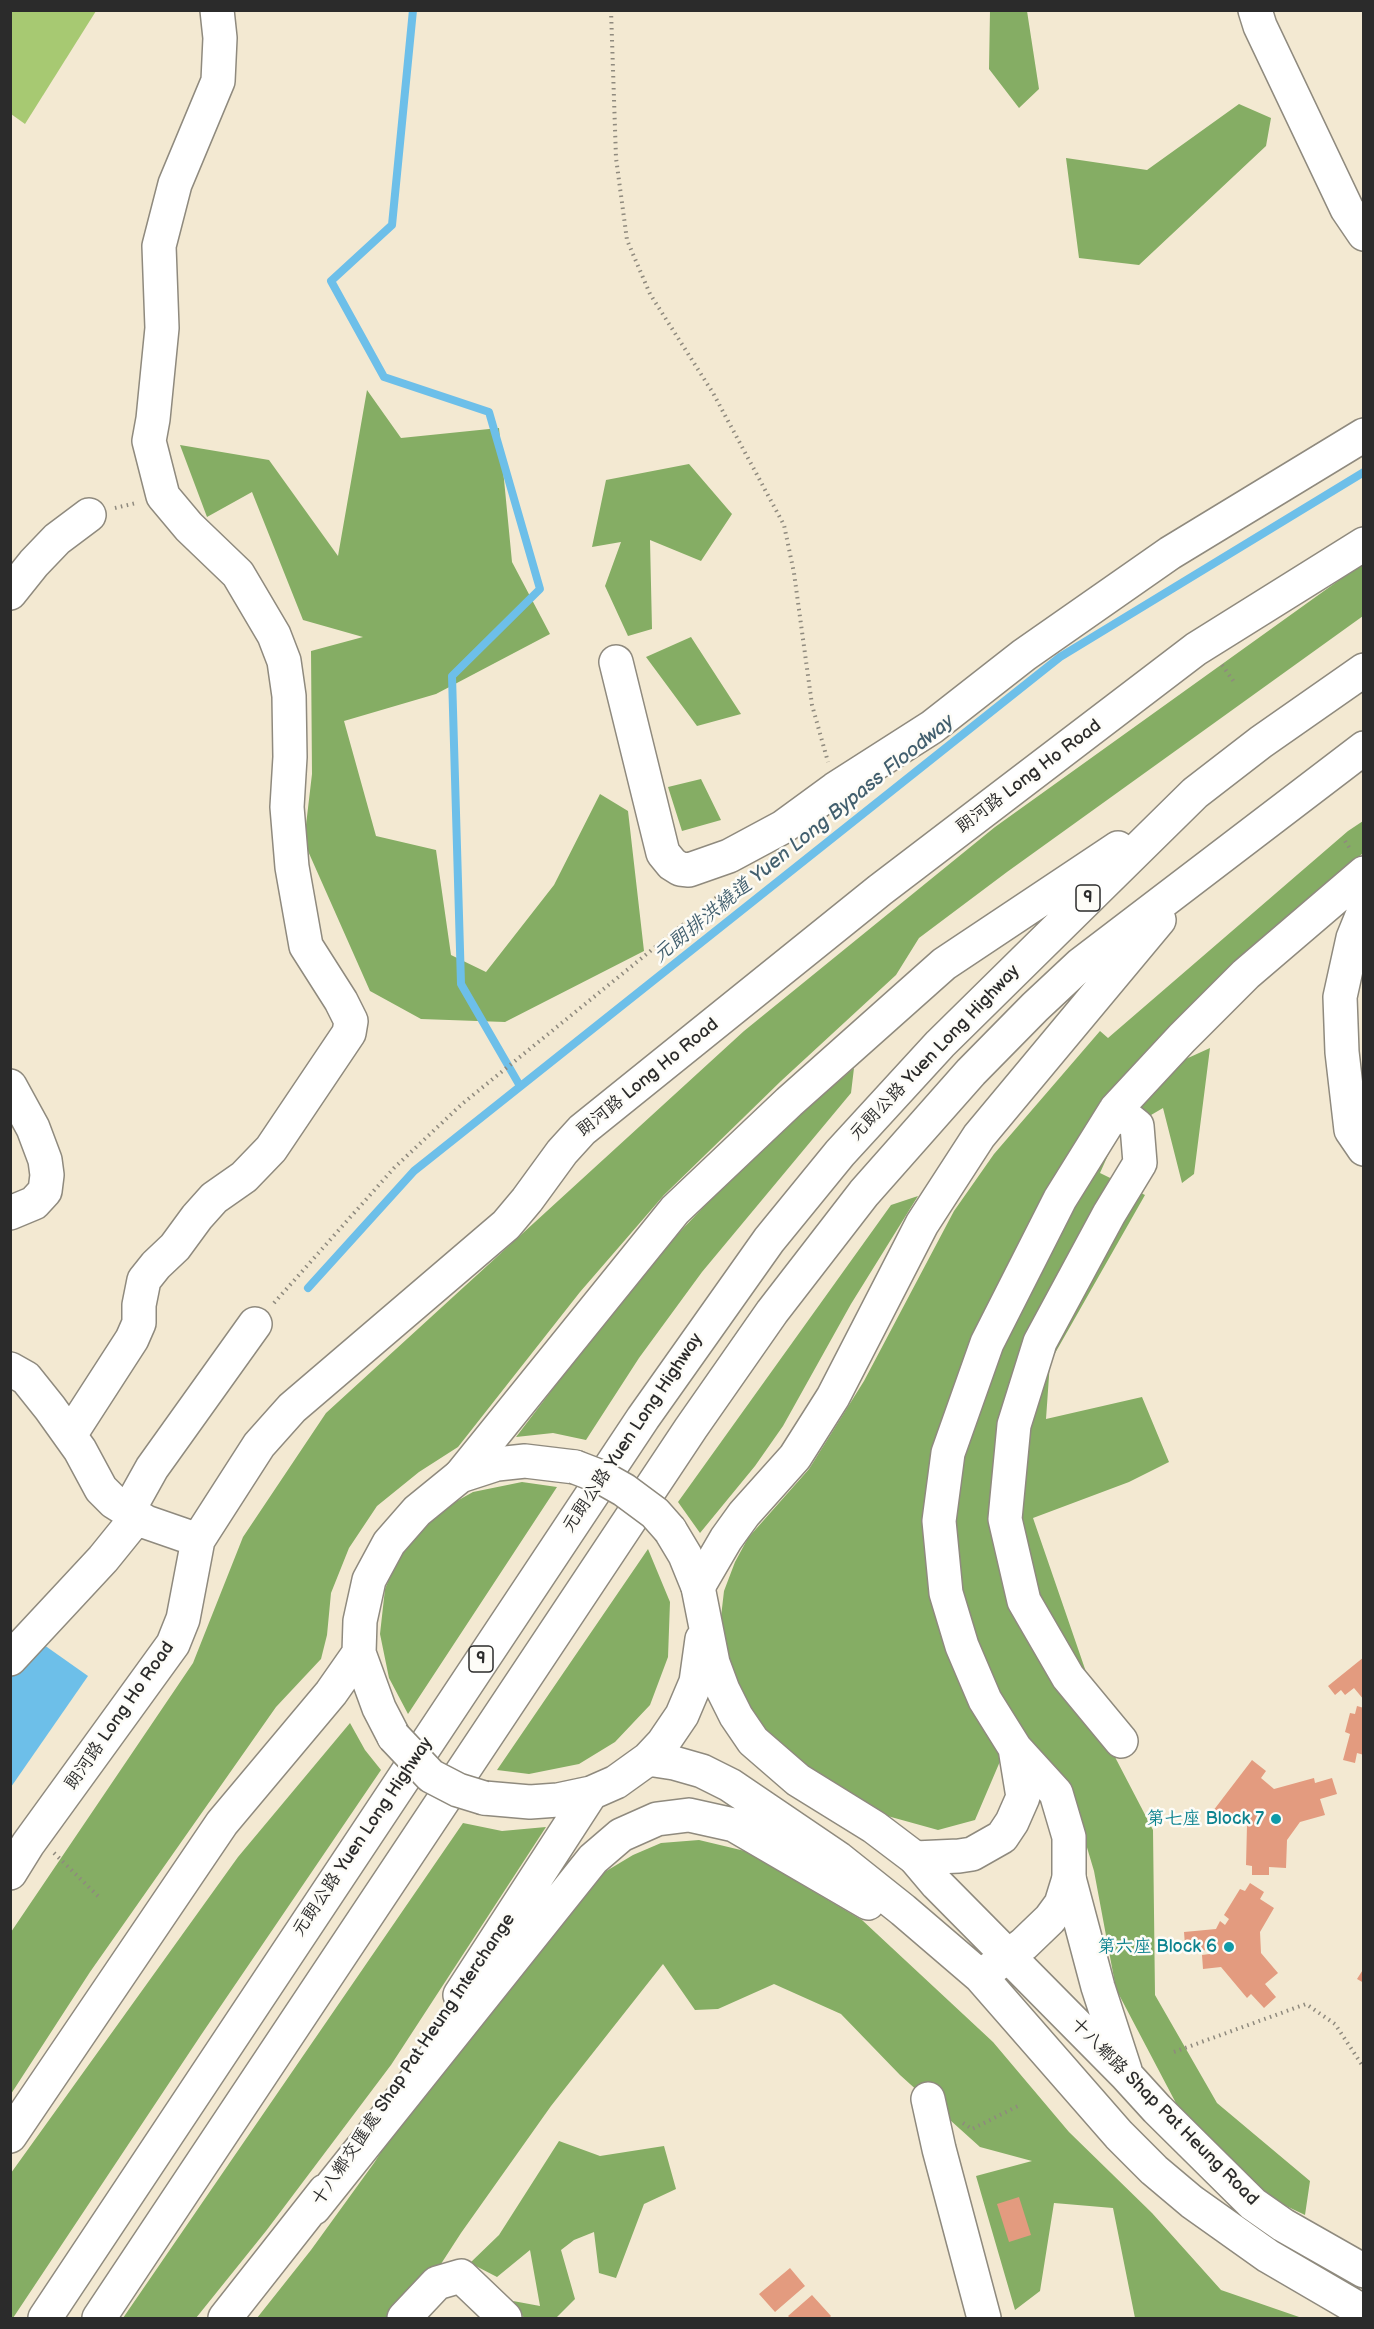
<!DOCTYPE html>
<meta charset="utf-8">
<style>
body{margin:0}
#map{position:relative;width:1374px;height:2329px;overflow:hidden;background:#f3e9d2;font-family:"Balsamiq Sans",sans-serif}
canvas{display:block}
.frame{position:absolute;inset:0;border:12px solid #2b2b2b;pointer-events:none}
</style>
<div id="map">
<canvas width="1374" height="2329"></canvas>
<div class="frame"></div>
</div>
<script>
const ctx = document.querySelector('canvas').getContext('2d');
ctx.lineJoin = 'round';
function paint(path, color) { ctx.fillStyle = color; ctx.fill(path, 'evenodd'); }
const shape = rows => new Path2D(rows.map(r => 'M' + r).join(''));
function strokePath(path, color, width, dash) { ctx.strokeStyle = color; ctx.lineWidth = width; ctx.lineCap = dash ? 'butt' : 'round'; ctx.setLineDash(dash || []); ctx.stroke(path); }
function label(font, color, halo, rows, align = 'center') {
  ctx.font = font + ' "Balsamiq Sans","LXGW WenKai TC",sans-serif'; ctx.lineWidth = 5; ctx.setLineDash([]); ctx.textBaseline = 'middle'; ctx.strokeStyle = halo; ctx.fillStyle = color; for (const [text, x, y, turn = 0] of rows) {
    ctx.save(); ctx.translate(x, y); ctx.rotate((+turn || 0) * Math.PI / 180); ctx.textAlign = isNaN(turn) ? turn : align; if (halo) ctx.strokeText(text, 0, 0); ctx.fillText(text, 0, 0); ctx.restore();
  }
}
paint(shape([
 [10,11,96,11,25,124,11,114]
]), '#a7c972');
paint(shape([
 [990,11,1027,11,1039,89,1019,108,989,69],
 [1239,104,1271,118,1266,146,1139,265,1079,258,1066,158,1147,170],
 [367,390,401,438,499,428,512,562,550,634,436,694,344,721,376,836,436,850,451,955,486,972,554,885,600,794,628,811,644,951,505,1022,421,1019,370,991,304,842,312,774,311,651,363,637,303,620,252,492,207,517,180,445,269,460,338,556],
 [689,464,732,514,701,561,650,540,652,629,628,636,605,586,621,542,592,547,606,480],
 [1363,563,1363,616,1007,872,919,938,896,975,781,1081,664,1195,580,1292,458,1447,419,1472,377,1506,349,1548,331,1593,327,1635,321,1659,276,1707,90,1972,11,2094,11,1932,193,1663,243,1537,326,1413,744,1031,995,827],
 [691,637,741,714,697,726,646,657],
 [701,779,721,820,682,831,668,787],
 [1363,821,1363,853,1217,988,1177,1063,1210,1048,1194,1174,1182,1183,1163,1108,1117,1135,1100,1173,1145,1195,1050,1362,1046,1419,1142,1397,1169,1462,1129,1482,1033,1518,1116,1759,1153,1830,1155,1995,1217,2103,1310,2181,1305,2215,1259,2193,1188,2126,1116,1989,1094,1871,1072,1797,1001,1759,975,1820,938,1830,873,1812,772,1743,743,1706,724,1653,721,1617,724,1591,735,1562,748,1538,809,1469,864,1381,954,1211,994,1154,1100,1031,1108,1038,1348,831],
 [854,1068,851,1093,702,1272,639,1358,586,1440,553,1433,516,1437,594,1335,672,1240,756,1152],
 [918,1196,851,1304,783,1426,755,1466,700,1533,678,1502,891,1205],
 [522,1482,557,1487,408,1714,389,1678,380,1634,385,1589,401,1550,430,1516,473,1492],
 [648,1549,670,1602,668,1657,650,1705,615,1742,579,1764,529,1774,497,1770],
 [350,1723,365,1750,381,1770,201,2035,13,2318,11,2318,11,2173,238,1857],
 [463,1823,502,1831,546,1827,391,2065,266,2231,196,2318,123,2318],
 [699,1840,745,1851,862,1920,993,2042,1069,2132,1152,2213,1221,2290,1302,2318,1135,2318,1113,2208,1054,2203,1040,2291,1015,2310,976,2176,1032,2161,980,2147,900,2075,841,2014,774,1984,718,2009,695,2010,663,1964,551,2106,461,2233,406,2318,257,2318,311,2250,374,2163,424,2085,603,1873,633,1855,661,1843],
 [559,2141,600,2156,664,2146,676,2189,644,2204,616,2278,599,2273,594,2232,574,2240,561,2250,575,2299,556,2318,524,2318,513,2301,540,2306,530,2250,497,2277,470,2263,499,2235]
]), '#85ad64');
paint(shape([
 [37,1640,88,1676,11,1787,11,1672]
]), '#6dbfe9');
strokePath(shape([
 [413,10,392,225,331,281,384,377,489,412,540,589,452,676,461,984,520,1086],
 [308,1288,414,1171,1060,657,1364,472]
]), '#6dbfe9', 8);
paint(shape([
 [1364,1657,1364,1700,1354,1688,1345,1695,1341,1690,1335,1695,1328,1686],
 [1357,1706,1364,1708,1364,1755,1357,1753,1355,1763,1343,1760,1350,1734,1345,1732,1350,1713,1355,1714],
 [1252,1760,1266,1771,1261,1778,1274,1789,1314,1778,1315,1783,1332,1778,1337,1794,1320,1799,1325,1815,1300,1822,1287,1840,1286,1868,1269,1867,1269,1875,1252,1875,1252,1866,1246,1865,1247,1825,1234,1814,1228,1822,1213,1811],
 [1250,1883,1264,1892,1260,1899,1274,1908,1260,1932,1261,1953,1278,1973,1265,1984,1276,1997,1264,2008,1251,1994,1247,1998,1221,1967,1203,1969,1202,1955,1217,1953,1216,1949,1197,1951,1197,1944,1185,1945,1184,1932,1216,1929,1220,1921,1225,1925,1229,1919,1224,1915,1240,1889,1245,1891],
 [1364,1968,1364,1983,1357,1979],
 [1019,2197,1031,2235,1009,2242,997,2204],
 [790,2268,805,2286,775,2312,759,2294],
 [812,2295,831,2316,829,2318,790,2318,788,2316]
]), '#e39b7f');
const minor = shape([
 [1255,10,1260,26,1347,209,1364,234],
 [10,593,34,563,57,539,89,515],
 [616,662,663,853,672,864,680,869,689,870,729,856,783,827,835,789,932,727,1024,655,1170,553,1364,435],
 [1364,911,1353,938,1340,997,1342,1052,1351,1130,1364,1149],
 [10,1086,33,1128,45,1160,47,1175,45,1191,34,1203,10,1213],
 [1116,1109,1137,1126,1140,1163,1109,1214,1040,1342,1014,1425,1005,1519,1024,1601,1068,1677,1121,1741],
 [10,1369,26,1378,50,1408,80,1450,101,1489,114,1502,146,1522,198,1540],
 [70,1435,132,1339,139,1323,139,1305,144,1280,156,1265,175,1247,197,1217,214,1198,244,1177,271,1149,349,1033,351,1021,341,1001,306,946,292,867,287,807,290,757,289,696,284,661,274,635,238,574,189,527,163,496,149,441,153,419,162,328,159,246,175,184,218,81,220,38,217,10],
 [128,1511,152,1468,255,1324],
 [10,1659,103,1559,137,1517],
 [915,1858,959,1856,972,1854,1002,1837,1012,1822,1023,1797,1015,1748],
 [10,1873,28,1844,173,1644,183,1619,198,1540,259,1445,292,1408,506,1225,527,1200,562,1152,582,1130,880,890,1196,649,1364,544],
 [985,1973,1024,1944,1050,1919,1061,1904,1069,1878,1069,1837,1056,1793,1015,1748,985,1700,962,1646,946,1593,939,1521,948,1453,987,1343,1060,1199,1116,1109,1182,1038,1246,974,1364,873],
 [928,2099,939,2149,984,2318],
 [404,2318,437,2283,461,2276,505,2318]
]);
const major = shape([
 [670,1530,685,1555,698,1587,713,1663,723,1690,736,1716,753,1741,798,1780,874,1827,915,1858,937,1884,1126,2075,1157,2109,1253,2204,1283,2225,1364,2271],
 [394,1737,379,1708,359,1653,360,1621,369,1580,389,1543,417,1511,460,1476,497,1464,525,1461,575,1467],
 [648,1759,674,1763,702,1771,730,1785,839,1859,903,1910,980,1976,1119,2135,1154,2170,1192,2202,1268,2256,1364,2312],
 [484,1798,530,1802,558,1800,591,1793,616,1782,648,1759,663,1743,682,1715,696,1682,702,1639],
 [1069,1878,1098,1987,1125,2070],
 [460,1995,591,1793],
 [10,2136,222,1823,331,1693,359,1653],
 [314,2208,593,1859,621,1835,657,1819,689,1815,734,1825,868,1903],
 [225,2318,325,2191]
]);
const highway = shape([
 [460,1476,675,1210,789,1102,944,964,1118,848],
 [698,1587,726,1539,744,1514,795,1457,833,1397,922,1224,979,1136,1159,920],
 [45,2318,643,1418,769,1240,840,1153,940,1044,1195,793,1261,742,1364,670],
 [99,2318,691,1428,772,1312,864,1193,971,1072,1035,1007,1081,964,1364,748]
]);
strokePath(minor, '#8f8a7e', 36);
strokePath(major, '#8f8a7e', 36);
strokePath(highway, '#8f8a7e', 36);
strokePath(shape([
 [611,10,616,158,627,240,650,294,713,393,784,525,794,573,812,705,828,762],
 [115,508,136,503],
 [1222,665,1234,682],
 [1345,841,1351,850],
 [274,1303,394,1168,462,1104,728,888],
 [54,1853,101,1899],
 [1174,2052,1306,2004,1335,2024,1364,2068],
 [963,2123,972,2129,1020,2105]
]), '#8f8a7e', 4, [1.5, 4.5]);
strokePath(minor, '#fff', 33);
strokePath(major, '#fff', 33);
strokePath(highway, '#fff', 33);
const majorBridge = shape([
 [575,1467,601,1477,624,1490,655,1513,670,1530],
 [394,1737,431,1776,458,1790,484,1798]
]);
strokePath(majorBridge, '#8f8a7e', 36, []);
strokePath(majorBridge, '#fff', 33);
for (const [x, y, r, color] of [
 [1276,1819,6,"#0f9aa8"],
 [1229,1947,6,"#0f9aa8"]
]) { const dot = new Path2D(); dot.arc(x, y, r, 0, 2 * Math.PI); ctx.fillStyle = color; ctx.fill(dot); strokePath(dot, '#fdfcf7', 2); }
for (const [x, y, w] of [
 [1088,898,24],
 [481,1659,24]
]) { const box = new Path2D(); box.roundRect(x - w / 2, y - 13, w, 26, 4.5); ctx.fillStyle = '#fdfcf7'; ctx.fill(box); strokePath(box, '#2b2b2b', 1.5); }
label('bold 16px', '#2b2b2b', null, [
 ["9",1088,898],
 ["9",481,1659]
]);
label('18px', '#2b2b2b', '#fdfcf7', [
 ["朗河路 Long Ho Road",1029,777,-37],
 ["元朗公路 Yuen Long Highway",935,1053,-46],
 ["朗河路 Long Ho Road",648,1078,-39],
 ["元朗公路 Yuen Long Highway",633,1433,-56],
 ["朗河路 Long Ho Road",120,1716,-55],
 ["元朗公路 Yuen Long Highway",363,1837,-56],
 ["十八鄉交匯處 Shap Pat Heung Interchange",414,2060,-56],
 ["十八鄉路 Shap Pat Heung Road",1164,2112,45]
]);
label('18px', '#0d838f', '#fdfcf7', [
 ["第七座 Block 7",1264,1819],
 ["第六座 Block 6",1217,1947]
], 'right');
label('italic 20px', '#425f6e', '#fdfcf7', [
 ["元朗排洪繞道 Yuen Long Bypass Floodway",804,839,-39]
]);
</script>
